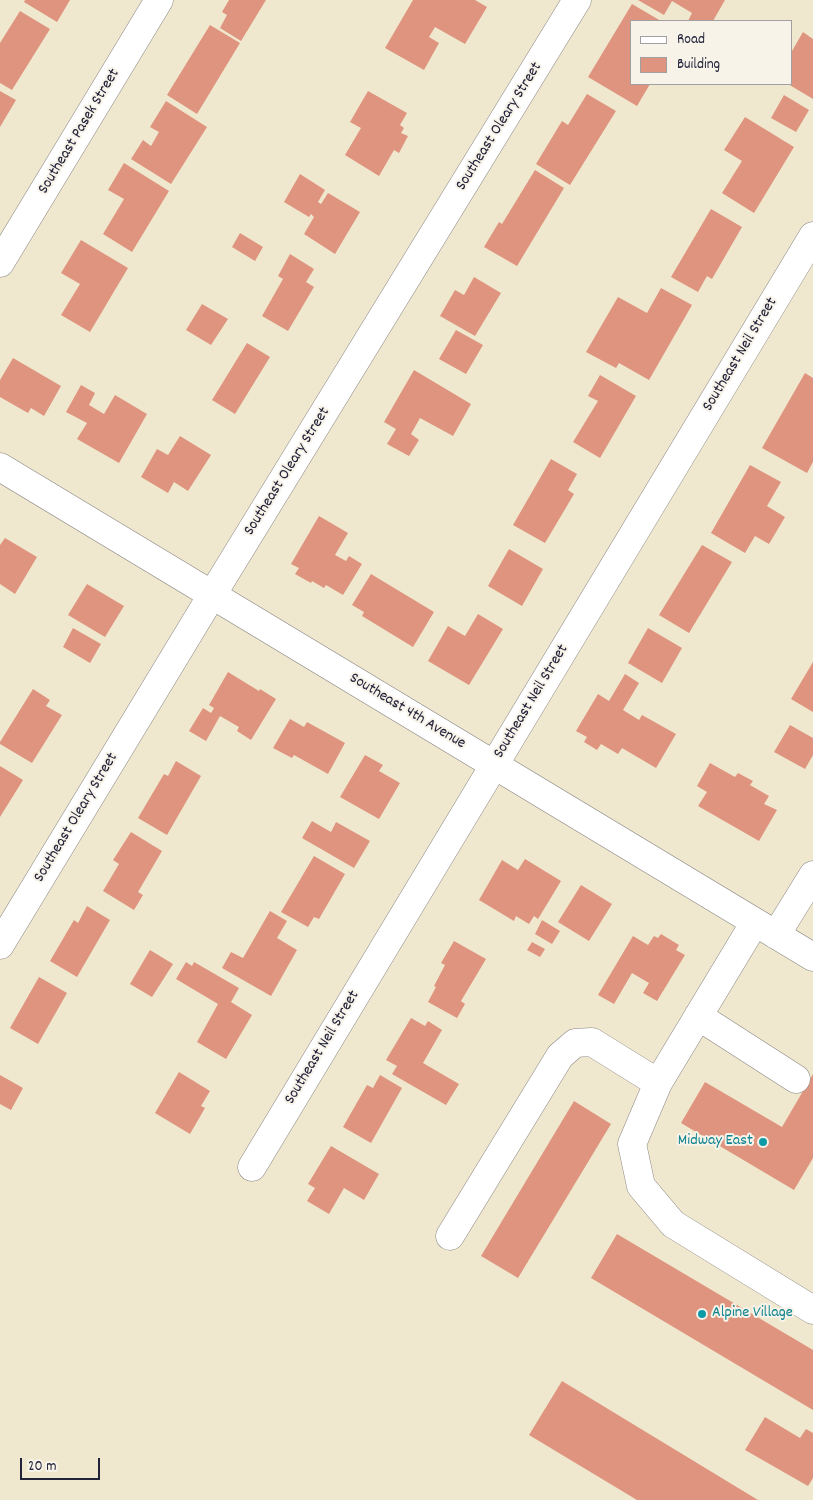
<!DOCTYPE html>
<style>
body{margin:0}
#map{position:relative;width:813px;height:1500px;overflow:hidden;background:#f0e8ce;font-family:Dekko,sans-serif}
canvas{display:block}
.legend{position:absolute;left:630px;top:20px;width:162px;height:65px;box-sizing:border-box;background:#f7f3e8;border:1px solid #a29fa3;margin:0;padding:6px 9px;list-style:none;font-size:15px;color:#22223b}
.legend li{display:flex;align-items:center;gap:10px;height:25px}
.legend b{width:25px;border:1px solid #a29fa3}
.scale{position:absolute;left:20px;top:1458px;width:80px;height:22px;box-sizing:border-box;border:2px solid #22223b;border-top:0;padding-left:6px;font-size:15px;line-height:18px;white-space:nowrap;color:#22223b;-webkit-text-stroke:4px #f7f3e8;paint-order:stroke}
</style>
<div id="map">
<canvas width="813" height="1500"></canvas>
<ul class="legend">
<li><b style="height:6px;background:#fff"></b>Road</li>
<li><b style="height:14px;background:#de947e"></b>Building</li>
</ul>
<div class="scale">20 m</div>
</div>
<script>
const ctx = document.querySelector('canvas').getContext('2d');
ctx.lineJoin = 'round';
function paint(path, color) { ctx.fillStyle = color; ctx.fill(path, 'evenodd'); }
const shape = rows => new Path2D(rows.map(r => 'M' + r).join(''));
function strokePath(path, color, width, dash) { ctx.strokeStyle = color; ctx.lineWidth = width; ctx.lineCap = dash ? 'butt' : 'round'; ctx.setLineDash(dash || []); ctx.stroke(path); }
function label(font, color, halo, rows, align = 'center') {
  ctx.font = font + ' Dekko,sans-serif'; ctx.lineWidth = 4; ctx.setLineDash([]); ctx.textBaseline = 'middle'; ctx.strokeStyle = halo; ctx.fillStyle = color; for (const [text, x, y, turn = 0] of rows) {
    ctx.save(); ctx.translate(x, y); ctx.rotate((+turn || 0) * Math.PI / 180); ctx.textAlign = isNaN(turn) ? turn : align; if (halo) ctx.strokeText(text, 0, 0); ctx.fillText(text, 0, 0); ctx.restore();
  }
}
paint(shape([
 [25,0,70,0,57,22,24,2],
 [229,0,266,0,241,41,220,28,227,15,222,12],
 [413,0,475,0,487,7,465,44,435,27,429,37,439,43,424,70,385,48],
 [638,0,725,0,713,21,688,21,692,13,672,1,664,15],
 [632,4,661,21,632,21,632,84,650,84,637,106,588,77],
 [20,11,50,29,12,90,0,83,0,43],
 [210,25,240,43,197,114,167,95],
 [803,32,813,39,813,99,788,84,792,84,792,51],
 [0,91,16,100,0,127],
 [368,91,407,113,400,125,404,128,401,133,408,136,399,153,394,150,379,176,345,155,361,128,350,122],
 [587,94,616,111,570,185,536,164,562,121,568,125],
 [784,95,809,110,796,132,771,118],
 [166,101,207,127,171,184,131,159,143,140,151,146,159,132,150,127],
 [745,117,794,147,754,213,722,193,742,161,724,150],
 [124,163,169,191,132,252,103,234,124,199,108,190],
 [535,170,564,188,517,266,484,247,499,222,502,224],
 [300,174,325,190,318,202,321,204,328,193,360,212,335,254,304,234,314,217,311,214,309,217,284,202],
 [711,209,742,227,712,279,707,276,698,292,671,277],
 [240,233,263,247,255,261,232,247],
 [81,240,128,268,90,332,61,315,80,284,61,273],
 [290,254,314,269,306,282,314,287,288,331,262,316,283,279,278,276],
 [474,277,501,293,475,336,440,316,455,290,464,295],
 [661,288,692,305,649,380,619,363,616,368,586,352,618,297,647,313],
 [202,304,228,319,211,345,186,330],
 [456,330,483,345,466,374,439,359],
 [247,343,270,357,235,414,212,400],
 [13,358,61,386,44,416,31,408,28,413,0,397,0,380],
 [414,370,471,404,453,436,420,418,411,434,419,440,409,456,387,444,396,429,384,422],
 [805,373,813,378,813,462,807,473,762,448],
 [600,375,636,396,600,458,573,442,598,401,588,396],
 [81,385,95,393,89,405,104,414,115,395,147,414,119,463,77,439,87,423,66,412],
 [180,436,211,455,188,491,174,482,168,493,141,477,157,449,168,455],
 [551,459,577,474,568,490,574,494,545,543,513,525],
 [750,465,781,482,767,506,785,517,769,544,755,536,745,553,711,533],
 [319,516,348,533,335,555,346,561,349,556,362,564,343,595,326,585,324,588,312,581,311,583,295,574,299,568,291,564],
 [5,538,37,557,15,594,0,584,0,545],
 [702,545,732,562,689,633,659,615],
 [509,549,543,569,522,606,488,586],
 [371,574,434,612,413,647,362,616,364,612,352,605],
 [87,584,124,606,105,637,68,615],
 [478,614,503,629,469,685,428,661,448,626,465,636],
 [73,628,101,644,90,663,63,647],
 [648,628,682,648,662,683,628,663],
 [813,662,813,712,791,699],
 [228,672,259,691,260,689,276,699,251,740,237,731,239,727,220,716,206,741,189,731,203,708,211,713,214,708,209,705],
 [625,674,639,683,623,710,639,720,642,715,676,734,656,768,622,748,618,754,601,744,597,750,584,742,587,737,576,731,598,694,609,701],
 [33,689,50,700,46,706,62,715,32,763,0,744,0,742],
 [290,719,304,727,307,722,345,743,328,774,294,755,292,758,273,748],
 [790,725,813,738,813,755,805,769,774,752],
 [365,755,383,765,379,771,400,783,379,819,340,797],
 [176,761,201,776,167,835,138,818,164,774,168,776],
 [710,763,735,777,738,773,753,781,750,785,769,796,764,804,777,810,759,841,698,806,707,792,697,786],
 [0,766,23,780,0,817],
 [312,821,331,832,336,822,370,841,354,868,302,838],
 [131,832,162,851,138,892,143,895,134,910,103,891,119,864,113,860],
 [314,856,345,874,319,919,314,917,308,927,281,912],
 [525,859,561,881,538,919,534,916,529,924,516,916,514,921,479,900,502,860,518,870],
 [581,885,612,904,589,941,558,922],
 [87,906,110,920,77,977,50,961,74,920,78,923],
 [270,911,287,921,277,938,297,950,271,996,222,968,231,952,243,958],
 [542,920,560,931,552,944,535,934],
 [661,934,679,945,676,950,685,955,657,1001,643,993,649,983,632,973,614,1004,598,995,633,936,648,945,654,936,658,938],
 [454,941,486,959,461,1001,465,1004,457,1018,428,1002,436,987,434,986,445,965,441,963],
 [532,942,545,949,540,957,527,950],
 [150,950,173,964,152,997,130,984],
 [186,962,192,966,194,962,239,988,231,1002,252,1015,226,1059,197,1042,218,1004,176,979],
 [39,977,67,993,38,1044,10,1028],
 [411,1018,425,1026,428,1021,442,1030,423,1063,459,1084,446,1105,392,1074,397,1066,386,1060],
 [179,1072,210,1091,201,1106,205,1108,190,1134,155,1113],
 [813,1074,813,1158,794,1190,681,1123,705,1082,782,1127],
 [0,1075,23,1088,11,1110,0,1104],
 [380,1075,402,1088,371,1143,343,1127,367,1085,373,1088],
 [574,1101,611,1124,518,1278,481,1256],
 [331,1146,379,1174,364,1200,344,1188,329,1214,307,1201,315,1188,308,1184],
 [617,1234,813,1350,813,1410,591,1278],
 [562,1381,758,1500,637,1500,529,1435],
 [765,1417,800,1438,806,1429,813,1433,813,1478,808,1486,745,1450]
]), '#de947e');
const minor = shape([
 [0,263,159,0],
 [0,467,813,957],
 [776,935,813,875],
 [0,945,212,595,577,0],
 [698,1016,796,1079],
 [658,1083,632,1144,641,1186,673,1224,813,1310],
 [252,1167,813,236],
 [450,1236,560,1056,575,1043,592,1042,658,1083,755,922]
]);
strokePath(minor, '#898584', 29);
strokePath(minor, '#fff', 28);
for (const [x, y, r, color] of [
 [763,1142,5,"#0f9aa8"],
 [702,1314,5,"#0f9aa8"]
]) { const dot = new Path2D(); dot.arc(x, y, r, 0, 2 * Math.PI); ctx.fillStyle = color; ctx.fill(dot); strokePath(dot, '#f7f3e8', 2); }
label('16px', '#22223b', '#f7f3e8', [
 ["Southeast Oleary Street",500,127,-58],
 ["Southeast Pasek Street",80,132,-59],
 ["Southeast Neil Street",741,355,-59],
 ["Southeast Oleary Street",288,472,-58],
 ["Southeast Neil Street",532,702,-59],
 ["Southeast 4th Avenue",407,712,31],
 ["Southeast Oleary Street",77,818,-59],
 ["Southeast Neil Street",323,1048,-59]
]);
label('16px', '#0d838f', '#f7f3e8', [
 ["Midway East",753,1142],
 ["Alpine Village",712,1314,"left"]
], 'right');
</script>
